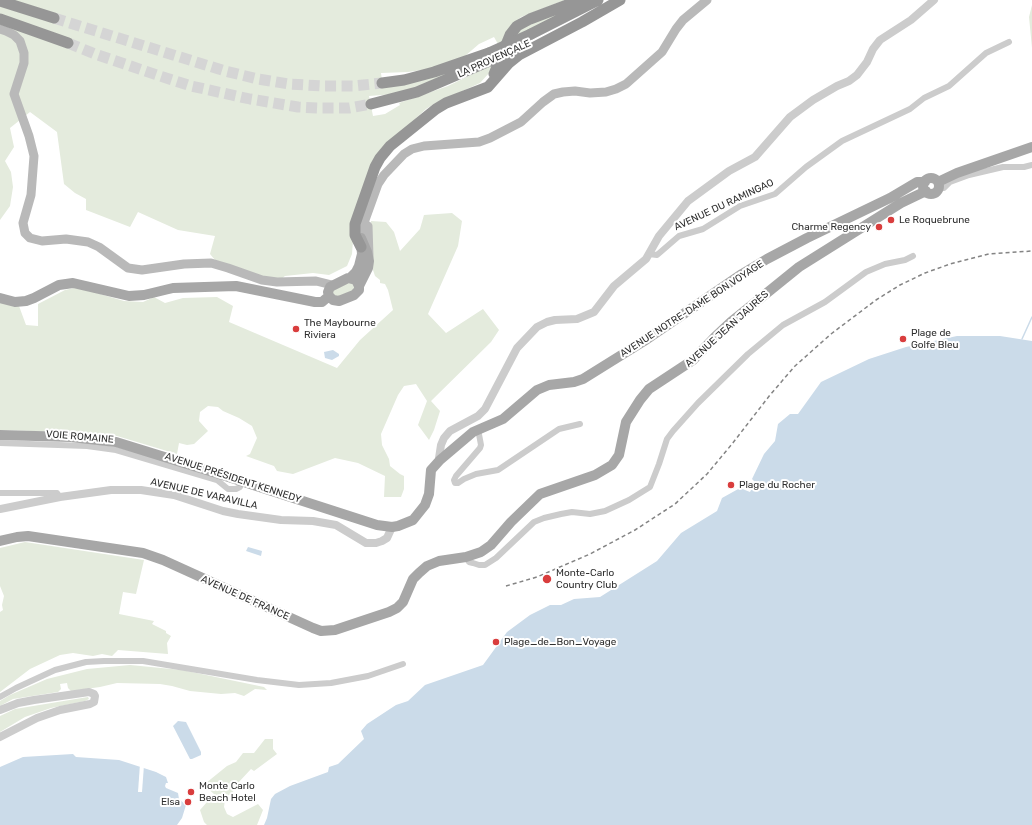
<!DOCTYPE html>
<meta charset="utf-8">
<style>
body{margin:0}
canvas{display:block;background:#fff}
</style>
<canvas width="1032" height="825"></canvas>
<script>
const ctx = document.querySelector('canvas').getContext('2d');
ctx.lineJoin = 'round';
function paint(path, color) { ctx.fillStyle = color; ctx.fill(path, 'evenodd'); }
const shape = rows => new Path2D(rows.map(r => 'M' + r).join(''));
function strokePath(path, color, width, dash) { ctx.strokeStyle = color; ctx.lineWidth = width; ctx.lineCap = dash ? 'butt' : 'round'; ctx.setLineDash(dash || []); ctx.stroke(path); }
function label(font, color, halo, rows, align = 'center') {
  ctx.font = font + ' Rubik,sans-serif'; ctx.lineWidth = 4; ctx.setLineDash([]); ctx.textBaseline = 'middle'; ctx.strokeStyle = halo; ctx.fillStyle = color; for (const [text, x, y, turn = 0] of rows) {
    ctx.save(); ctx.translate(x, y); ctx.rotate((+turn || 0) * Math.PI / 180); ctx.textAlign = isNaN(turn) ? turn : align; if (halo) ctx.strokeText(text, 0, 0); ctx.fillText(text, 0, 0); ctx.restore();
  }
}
paint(shape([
 [0,0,565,0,521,17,516,21,504,41,498,44,494,37,479,44,465,56,429,69,408,72,381,73,383,88,459,68,429,83,395,94,369,96,373,116,385,114,400,105,399,103,448,86,493,64,490,72,480,83,434,104,426,109,390,142,353,241,352,254,347,266,329,275,313,273,285,276,281,279,224,271,210,254,215,236,178,230,138,212,130,227,86,210,86,199,75,193,64,184,57,132,30,112,10,128,14,147,5,161,11,172,13,187,10,206,0,220],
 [583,2,550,21,511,38,515,31],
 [1032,5,1032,48,1029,17],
 [452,213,462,221,458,246,428,314,446,333,483,309,499,330,491,342,431,401,440,411,434,430,429,440,418,425,427,401,416,384,404,386,398,395,381,434,382,445,389,459,390,466,400,474,404,476,404,489,401,497,384,497,385,476,358,463,335,458,293,474,277,471,274,466,246,456,250,454,257,438,252,426,239,418,223,411,218,407,208,406,200,412,199,421,208,431,194,444,187,445,179,443,177,454,117,436,66,432,0,430,0,301,19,306,26,325,38,326,38,304,65,290,74,288,83,289,124,301,143,302,154,297,165,303,183,298,217,297,233,306,229,322,337,368,360,340,393,310,388,290,385,284,380,283,380,280,375,276,373,270,371,221,386,222,394,232,400,251,420,229,424,215],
 [349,282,354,285,354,290,337,297,332,293,332,291],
 [25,542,144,560,136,594,123,592,119,614,154,621,152,624,166,631,166,633,171,636,167,643,168,654,118,650,112,656,102,654,93,656,73,653,60,655,30,669,0,692,0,612,3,610,2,605,4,596,0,586,0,548],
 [130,665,182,670,264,687,267,690,255,689,244,696,235,693,221,694,190,691,172,686,160,684,117,683,100,687,71,691,68,688,67,683,60,684,61,689,58,692,13,699,0,706,0,701,10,695,47,679,87,669],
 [88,697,89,699,85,701,51,708,25,717,0,732,0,716,15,709],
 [265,739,273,739,273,749,277,754,254,771,251,769,238,783,239,786,225,799,224,807,227,814,233,817,258,804,263,810,257,825,207,825,204,822,200,810,214,794,206,787,206,783,227,766,236,762,243,753,254,753]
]), '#e4ebdd');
paint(shape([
 [957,336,1000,336,1032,341,1032,825,264,825,267,818,271,799,275,794,290,786,328,772,329,767,338,764,364,739,361,731,367,724,396,705,408,701,425,685,483,665,507,632,530,615,550,605,561,605,574,599,600,597,657,561,681,533,717,511,722,498,740,488,750,492,755,482,752,479,764,454,775,441,778,424,790,414,798,414,821,382,869,359,906,347],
 [333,350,339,354,339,356,332,360,325,358,324,352],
 [248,547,262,551,261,556,246,551],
 [178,721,186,722,201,752,201,755,192,759,190,759,173,726],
 [73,754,76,757,119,760,156,772,166,777,168,783,166,783,165,786,166,788,178,793,179,799,186,805,182,818,177,825,0,825,0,767,23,757]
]), '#cbdbe9');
paint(shape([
 [140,764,144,765,142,792,138,792]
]), '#fff');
strokePath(shape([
 [1022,339,1032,317]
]), '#cbdbe9', 1.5);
strokePath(shape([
 [54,18,225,71,258,79,289,84,323,86,353,86,382,83],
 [68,43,95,54,160,76,191,86,250,99,298,107,318,108,349,108,371,104]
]), '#d5d5d5', 11, [11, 5.5]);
strokePath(shape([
 [939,188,944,188,950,182,969,175,1003,167,1024,167,1032,165],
 [649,254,657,255,679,236,703,229,740,206,775,194,806,167,842,141,910,109,924,98,949,86,986,53,1009,42],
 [478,429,481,445,480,448,456,476,454,480,455,483,458,483,464,479,476,474,498,470,559,429,580,424],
 [0,443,87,446,116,450,217,480,228,489,236,489,240,487,243,481],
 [0,493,57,493,60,497],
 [466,557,469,562,473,563,479,565,485,565,496,558,534,522,544,518,561,514,572,512,590,514,605,511,629,500,650,487,659,464,667,439,673,431,698,403,748,354,783,325,825,302,866,272,885,264,905,260,913,256],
 [0,697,16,688,55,670,86,662,104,661,143,661,257,680,299,685,331,683,368,676,403,664]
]), '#ccc', 6);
strokePath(shape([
 [440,460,439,458,441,445,444,438,450,431,478,416,485,409,517,348,537,327,547,322,555,320,577,319,594,312,614,286,646,259,659,236,688,201,729,171,755,157,790,117,813,100,837,86,849,81,857,75,867,62,873,49,880,40,911,20,934,0],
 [0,509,60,497,111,490,141,490,174,495,223,511,238,514,281,520,313,521,336,525,366,543,376,543,382,541,387,538,392,527],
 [0,710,18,703,34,700,89,692,94,694,95,696,94,702,90,704,60,710,37,718,0,737]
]), '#ccc', 8);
strokePath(shape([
 [0,29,6,31,14,35,20,41,24,53,24,63,14,94,29,136,34,156,31,195,23,223,25,233,30,238,42,241,66,239,88,242,99,247,128,268,142,270,184,264,211,263,228,268,262,280,277,282,316,281,332,285],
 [368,226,369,257],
 [361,238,365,220,378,184,384,175,404,154,412,149,424,146,479,142,490,138,521,122,543,102,554,94,563,92,575,91,590,93,606,92,616,89,626,84,662,52,676,29,683,20,707,0]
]), '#b9b9b9', 9);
strokePath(shape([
 '923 186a8 8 0 1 1 16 0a8 8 0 1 1-16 0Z',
 [938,182,957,173,1032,147],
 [350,278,356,272,359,266,362,254,361,242],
 [359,286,356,280,348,278,330,287,328,292,329,296,333,300,339,301,354,295,359,290,359,286,368,268,369,261,367,252,361,238],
 [0,298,15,302,26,301,34,298,59,285,73,283,129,296,144,295,173,288,236,286,315,302,322,302,329,296],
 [0,435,71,437,116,442,213,472,377,525,392,527,398,526,413,520,425,505,429,494,431,470,440,460,473,432,503,419,537,390,549,385,574,382,583,379,644,341,742,274,767,259,807,238,890,198,917,182,925,182],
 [0,541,17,537,28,536,143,553,163,560,313,628,321,631,335,630,389,612,397,608,403,602,413,579,419,573,427,566,439,561,466,557,481,552,491,545,511,522,540,494,595,475,612,465,619,455,626,422,640,400,649,389,693,360,715,337,731,322,799,267,901,203,926,191]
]), '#a7a7a7', 10);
strokePath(shape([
 [0,1,54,18],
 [0,19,68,43],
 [531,34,598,0],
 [494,74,510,35,517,26,530,19,580,0],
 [382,83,404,80,434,72,489,53],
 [371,104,417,92,492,60],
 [361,247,355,235,355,224,375,167,380,158,390,146,436,109,446,103,488,87,509,63,519,55,582,22,620,0]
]), '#969696', 11);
strokePath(shape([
 [506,586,537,577,590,554,635,530,675,504,707,474,732,444,770,395,795,366,831,334,876,300,900,285,925,273,950,264,989,254,1032,251]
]), '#848484', 1.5, [4, 3]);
strokePath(shape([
 [489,53,531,34]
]), '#969696', 11);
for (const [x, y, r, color] of [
 [891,220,4,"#d93d3d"],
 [879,227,4,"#d93d3d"],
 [296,329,4,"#d93d3d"],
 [903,339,4,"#d93d3d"],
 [731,485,4,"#d93d3d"],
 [547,579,5,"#d93d3d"],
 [496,642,4,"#d93d3d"],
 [191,792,4,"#d93d3d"],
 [188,802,4,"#d93d3d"]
]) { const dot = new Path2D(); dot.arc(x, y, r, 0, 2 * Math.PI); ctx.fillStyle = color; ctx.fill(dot); strokePath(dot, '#fff', 1.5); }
label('10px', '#2f2f2f', '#fff', [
 ["LA PROVENÇALE",494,59,-24],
 ["AVENUE DU RAMINGAO",724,205,-25],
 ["AVENUE NOTRE-DAME BON VOYAGE",692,309,-33],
 ["AVENUE JEAN JAURÈS",727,329,-42],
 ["VOIE ROMAINE",80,437,5],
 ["AVENUE PRÉSIDENT KENNEDY",233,478,18],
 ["AVENUE DE VARAVILLA",204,494,13],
 ["AVENUE DE FRANCE",245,598,24]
]);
label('10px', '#2f2f2f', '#fff', [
 ["Le Roquebrune",899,220],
 ["Charme Regency",871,227,"right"],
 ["The Maybourne",304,323],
 ["Riviera",304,335],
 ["Plage de",911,333],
 ["Golfe Bleu",911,345],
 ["Plage du Rocher",739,485],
 ["Monte-Carlo",556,573],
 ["Country Club",556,585],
 ["Plage_de_Bon_Voyage",504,642],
 ["Monte Carlo",199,786],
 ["Beach Hotel",199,798],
 ["Elsa",180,802,"right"]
], 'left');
</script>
